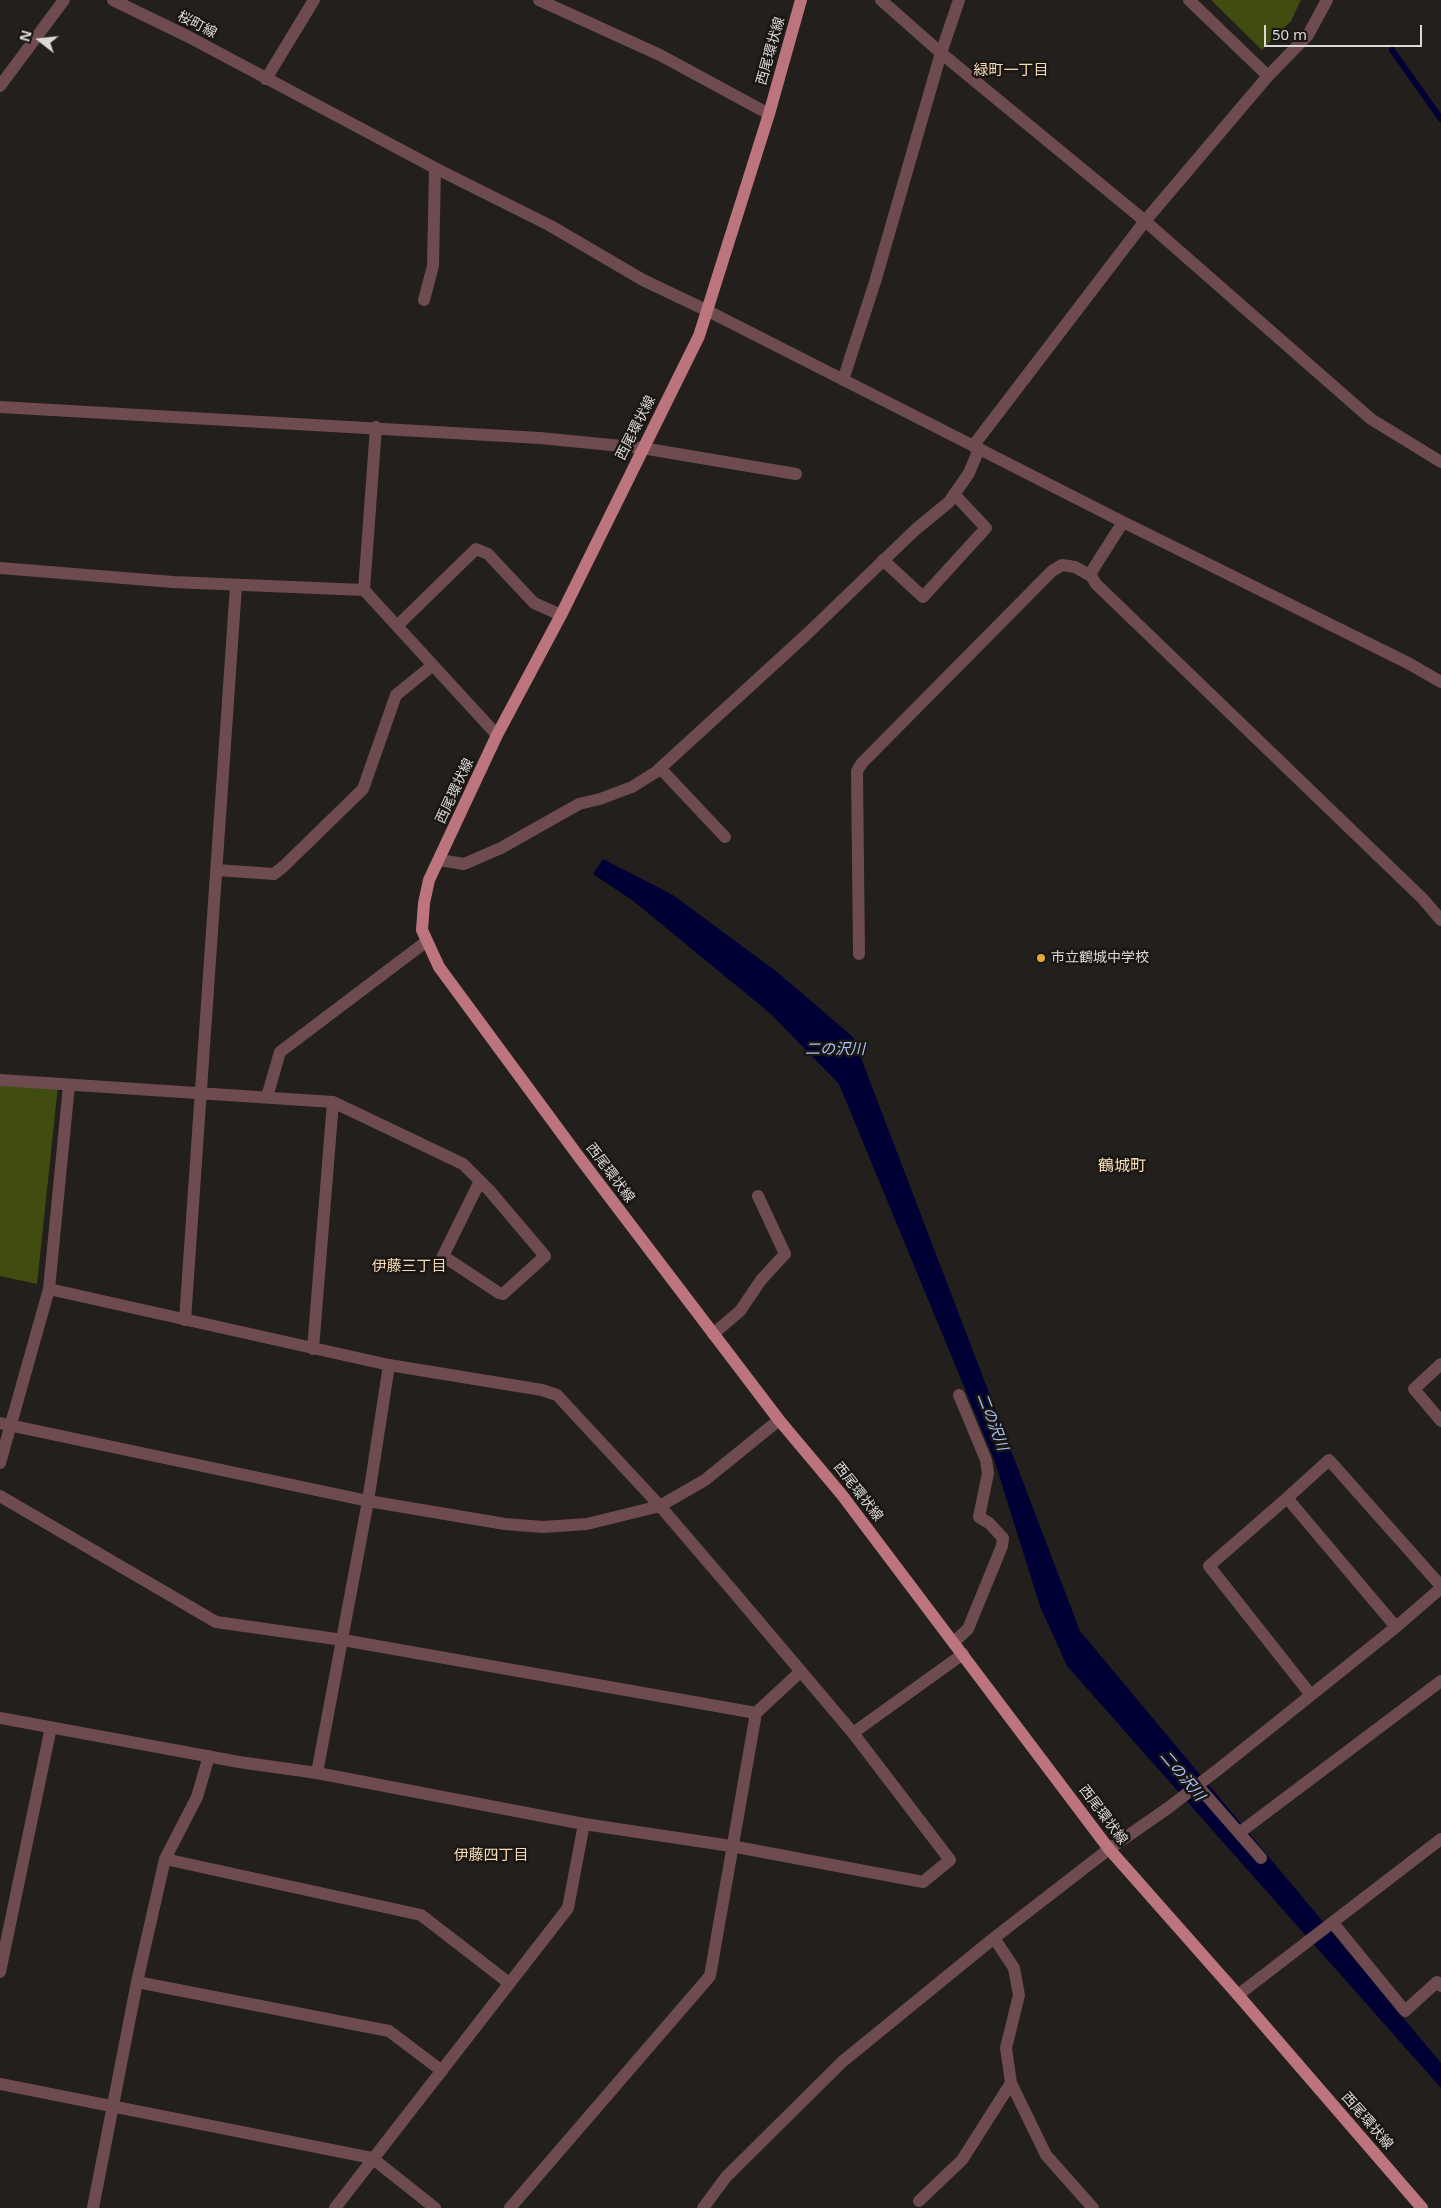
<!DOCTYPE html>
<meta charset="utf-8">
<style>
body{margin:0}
#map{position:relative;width:1441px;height:2208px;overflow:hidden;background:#221f1c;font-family:"Noto Sans",sans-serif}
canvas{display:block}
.north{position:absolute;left:15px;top:15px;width:50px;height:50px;-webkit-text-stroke:4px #191613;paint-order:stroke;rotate:286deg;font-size:14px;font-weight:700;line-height:20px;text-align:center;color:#dbd9d7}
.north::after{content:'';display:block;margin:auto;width:18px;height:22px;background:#dbd9d7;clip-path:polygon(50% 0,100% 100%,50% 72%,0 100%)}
.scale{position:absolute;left:1264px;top:25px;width:158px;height:22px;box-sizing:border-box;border:2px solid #dbd9d7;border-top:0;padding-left:6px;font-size:15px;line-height:18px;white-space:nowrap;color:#dbd9d7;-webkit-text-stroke:4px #191613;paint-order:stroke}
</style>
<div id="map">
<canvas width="1441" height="2208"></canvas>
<div class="north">N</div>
<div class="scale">50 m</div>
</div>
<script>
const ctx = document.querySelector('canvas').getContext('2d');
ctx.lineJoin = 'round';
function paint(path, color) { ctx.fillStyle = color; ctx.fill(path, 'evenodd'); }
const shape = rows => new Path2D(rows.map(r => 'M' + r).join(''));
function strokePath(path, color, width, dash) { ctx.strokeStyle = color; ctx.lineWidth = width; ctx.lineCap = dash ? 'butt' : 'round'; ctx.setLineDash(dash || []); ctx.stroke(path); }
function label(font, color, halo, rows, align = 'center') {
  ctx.font = font + ' "Noto Sans","Noto Sans JP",sans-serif'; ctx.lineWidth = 5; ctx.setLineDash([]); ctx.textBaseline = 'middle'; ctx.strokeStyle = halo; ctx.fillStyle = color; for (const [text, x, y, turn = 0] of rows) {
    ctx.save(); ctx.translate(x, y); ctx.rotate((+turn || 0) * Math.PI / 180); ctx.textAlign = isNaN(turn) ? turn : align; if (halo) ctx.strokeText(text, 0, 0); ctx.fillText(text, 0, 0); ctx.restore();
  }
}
paint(shape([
 [1211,0,1301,0,1291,21,1262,50],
 [0,1083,58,1086,37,1284,0,1276]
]), '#414c11');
paint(shape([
 [603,859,673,895,777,972,853,1037,1080,1631,1441,2063,1441,2088,1067,1666,1040,1606,994,1459,839,1084,771,1014,632,900,593,874]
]), '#000035');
strokePath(shape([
 [1392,50,1441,119]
]), '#000035', 6);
strokePath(shape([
 [113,0,189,37,435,168,549,225,643,280,708,311,1123,522,1408,663,1441,682],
 [539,0,660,55,769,114],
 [881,0,941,53,1145,221,1371,419,1441,462],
 [1189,0,1268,76],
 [266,79,314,0],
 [0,86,64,0],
 [424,300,433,266,435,168],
 [843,380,875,282,941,53,959,0],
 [0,407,540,438,642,448,796,474],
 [973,446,1145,221,1268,76,1308,35,1327,0],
 [1123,522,1090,574,1096,584,1423,899,1441,920],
 [883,560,923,597,986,528,954,494],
 [0,568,173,582,364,590,497,735],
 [364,590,376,427],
 [397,626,476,549,488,554,534,603,561,615],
 [660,768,725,837],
 [439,860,464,864,501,848,579,804,600,799,632,787,656,772,807,634,915,530,949,502,969,473,979,449],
 [216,870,274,874,284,866,363,789,396,695,433,665],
 [859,954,857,771,862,763,1052,571,1062,565,1075,567,1091,576],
 [0,1080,333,1102,463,1164,489,1190,545,1256,503,1294,499,1293,443,1256,480,1181],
 [267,1097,280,1052,427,941],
 [185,1320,236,586],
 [713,1334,740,1311,761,1280,785,1254,758,1196],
 [313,1349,333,1102],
 [1441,1364,1414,1389,1441,1421],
 [0,1423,368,1501,505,1524,543,1527,587,1524,660,1506,705,1480,779,1420],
 [0,1463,49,1289,69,1085],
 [0,1496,216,1622,343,1640,756,1713],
 [1287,1498,1329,1460,1441,1586],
 [954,1642,968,1629,1002,1546,1003,1538,989,1523,979,1517,988,1473,986,1460,959,1395],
 [1311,1695,1209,1566,1287,1498,1396,1627],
 [0,1718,239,1762,317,1773,584,1824,731,1846,923,1882,950,1860,853,1733,732,1590,660,1506,557,1395,542,1390,389,1365,49,1289],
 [853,1733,963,1654],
 [317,1773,368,1501,389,1365],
 [1197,1785,1261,1858],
 [1239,1833,1441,1681],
 [165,1859,421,1915,509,1983],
 [1333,1923,1405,2011,1437,1982,1441,1986],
 [0,1972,51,1727],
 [137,1982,389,2031,442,2071],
 [1238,1995,1441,1839],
 [1011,2083,1046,2155,1093,2208],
 [0,2084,372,2158,435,2208],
 [919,2201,962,2160,1011,2083,1006,2048,1019,1995,1014,1968,994,1938],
 [93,2208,137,1982,165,1859,197,1797,209,1756],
 [335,2208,568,1908,584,1824],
 [510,2208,710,1976,756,1713,799,1673],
 [703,2208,726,2177,842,2062,994,1938,1109,1849,1168,1808,1220,1768,1396,1627,1441,1588]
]), '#6e4b4f', 12);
strokePath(shape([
 [801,0,769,114,699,336,561,615,497,735,429,880,424,903,422,930,439,967,579,1157,779,1420,842,1495,1109,1849,1238,1995,1422,2208]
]), '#bc757d', 12);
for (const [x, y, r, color] of [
 [1041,958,5,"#eba939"]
]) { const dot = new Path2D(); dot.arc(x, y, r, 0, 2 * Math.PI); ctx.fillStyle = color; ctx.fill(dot); strokePath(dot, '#191613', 2); }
label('14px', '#dbd9d7', '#191613', [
 ["桜町線",197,25,27],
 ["西尾環状線",771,51,-74],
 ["西尾環状線",636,428,-63],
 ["西尾環状線",455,791,-65],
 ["西尾環状線",610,1173,53],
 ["西尾環状線",858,1492,52],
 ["西尾環状線",1103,1815,53],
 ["西尾環状線",1367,2121,49]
]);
label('14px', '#dbd9d7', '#191613', [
 ["市立鶴城中学校",1051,958]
], 'left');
label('15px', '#f8dcb5', '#191613', [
 ["緑町一丁目",1011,71],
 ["伊藤三丁目",409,1267],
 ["伊藤四丁目",491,1856]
]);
label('italic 15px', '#aac5fb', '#191613', [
 ["二の沢川",835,1050],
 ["二の沢川",992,1422,69],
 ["二の沢川",1182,1776,50]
]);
label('16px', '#f8dcb5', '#191613', [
 ["鶴城町",1122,1166]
]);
</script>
